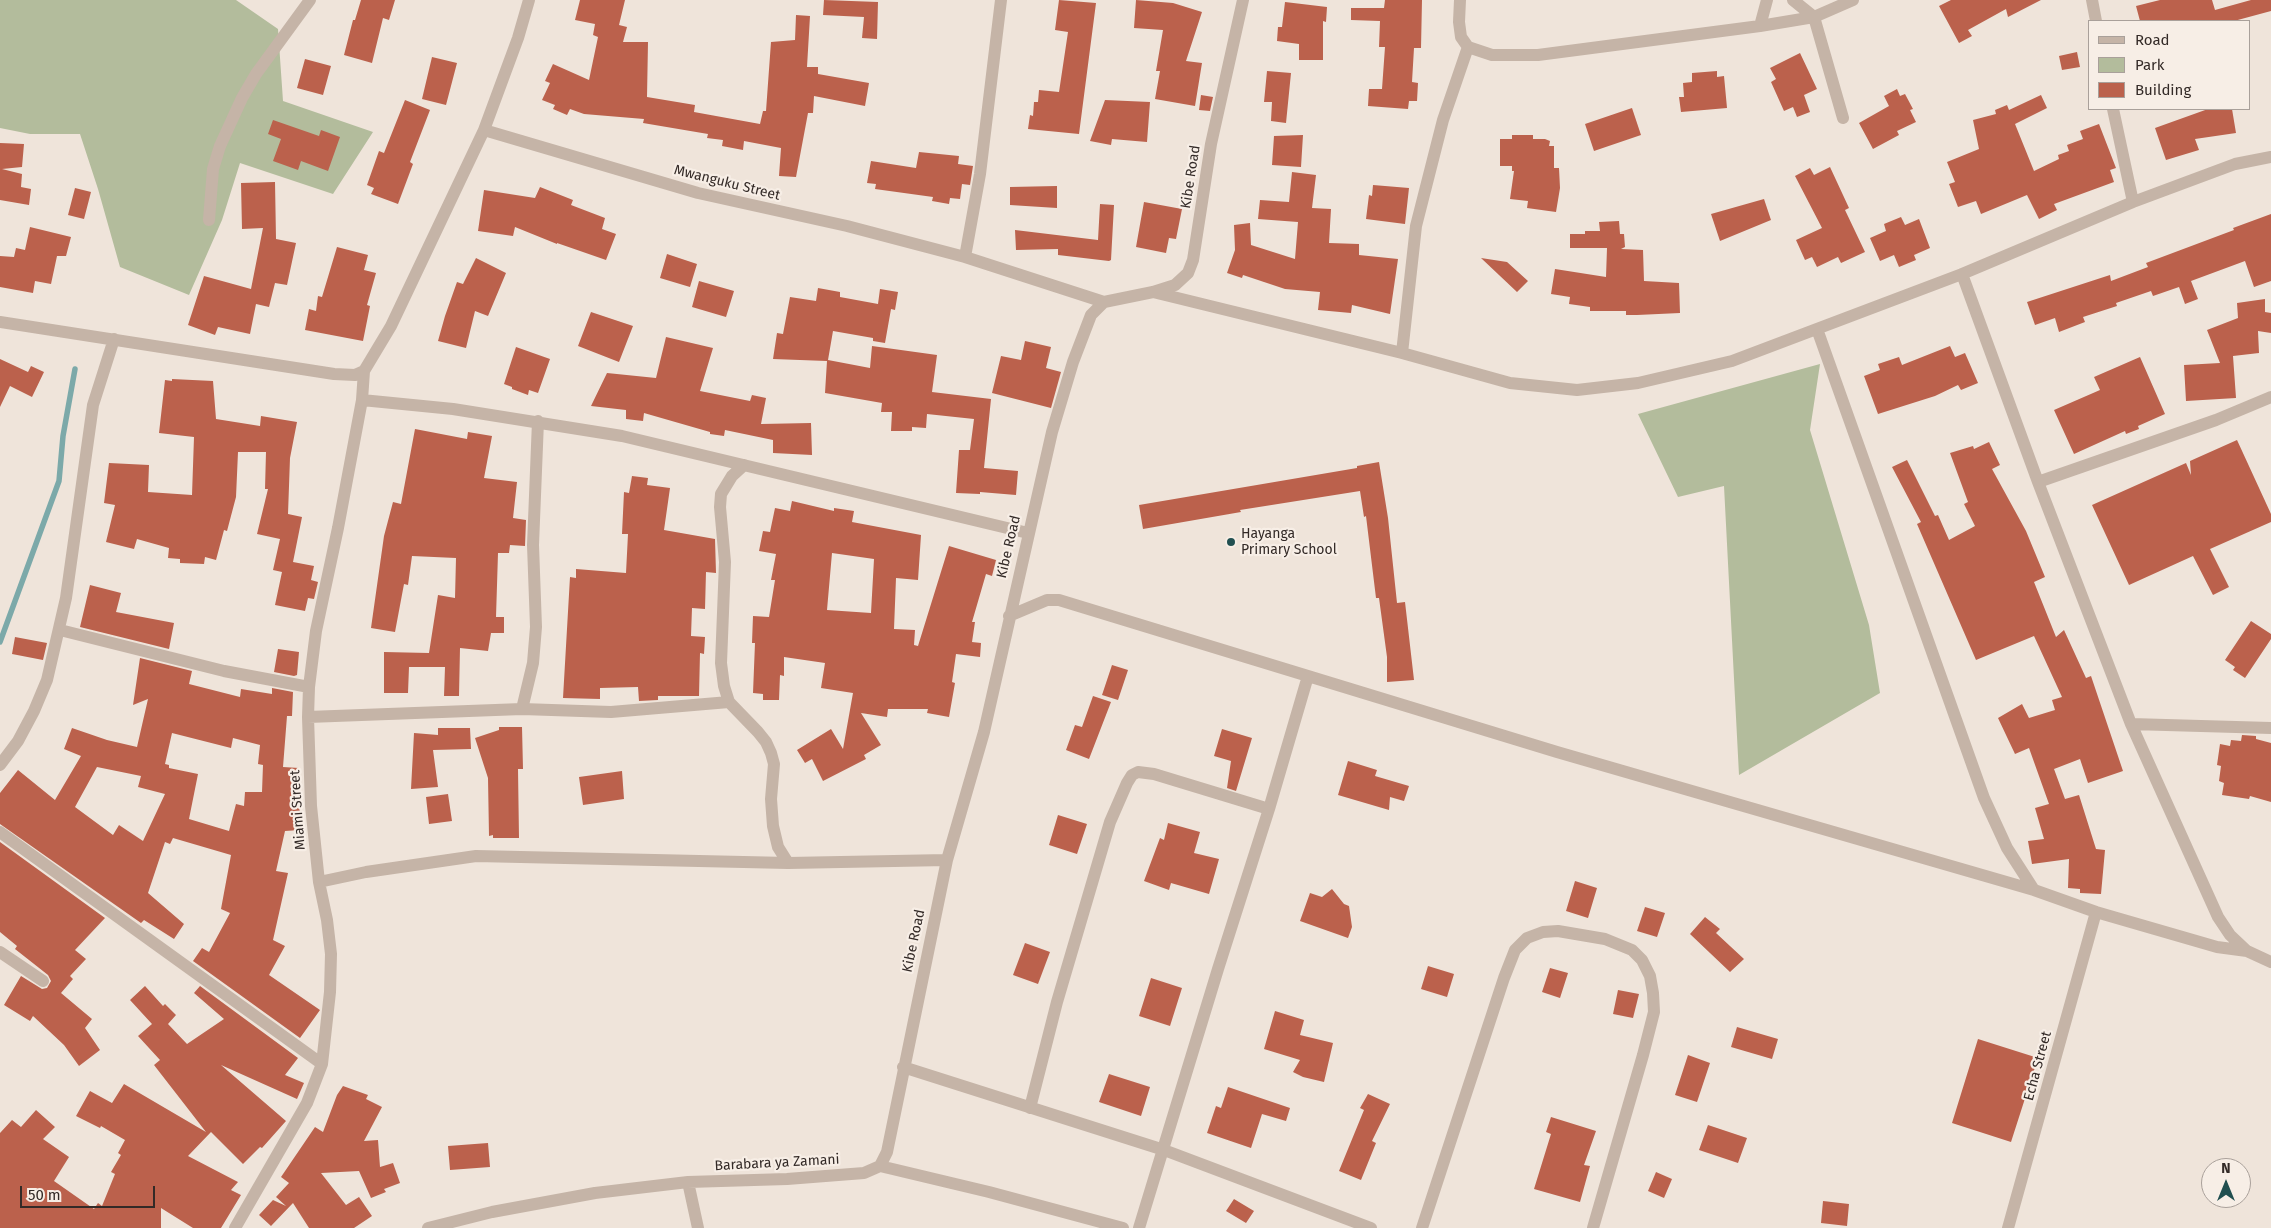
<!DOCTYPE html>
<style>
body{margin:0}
#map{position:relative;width:2271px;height:1228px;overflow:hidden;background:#efe4da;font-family:"Fira Sans",sans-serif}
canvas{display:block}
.legend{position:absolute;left:2088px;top:20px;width:162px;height:90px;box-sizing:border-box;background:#f7eee6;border:1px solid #a9a09a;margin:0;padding:6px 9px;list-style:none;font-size:15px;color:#332a27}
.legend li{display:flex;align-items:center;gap:10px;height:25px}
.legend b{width:25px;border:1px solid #a9a09a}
.north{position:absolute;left:2201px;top:1158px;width:50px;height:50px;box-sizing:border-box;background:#f7eee6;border:1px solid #a9a09a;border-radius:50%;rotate:0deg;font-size:14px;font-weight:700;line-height:20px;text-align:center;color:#332a27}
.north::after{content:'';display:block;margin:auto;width:18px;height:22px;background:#214f50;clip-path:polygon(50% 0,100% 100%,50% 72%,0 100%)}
.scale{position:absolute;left:20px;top:1186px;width:135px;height:22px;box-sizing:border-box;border:2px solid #332a27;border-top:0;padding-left:6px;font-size:15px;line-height:18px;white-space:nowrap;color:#332a27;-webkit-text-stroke:4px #f7eee6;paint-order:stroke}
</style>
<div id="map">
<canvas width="2271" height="1228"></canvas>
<ul class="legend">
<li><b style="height:6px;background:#c5b4a7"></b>Road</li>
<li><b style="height:14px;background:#b3bc9c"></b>Park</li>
<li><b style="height:14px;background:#bb614c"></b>Building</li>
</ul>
<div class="north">N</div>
<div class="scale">50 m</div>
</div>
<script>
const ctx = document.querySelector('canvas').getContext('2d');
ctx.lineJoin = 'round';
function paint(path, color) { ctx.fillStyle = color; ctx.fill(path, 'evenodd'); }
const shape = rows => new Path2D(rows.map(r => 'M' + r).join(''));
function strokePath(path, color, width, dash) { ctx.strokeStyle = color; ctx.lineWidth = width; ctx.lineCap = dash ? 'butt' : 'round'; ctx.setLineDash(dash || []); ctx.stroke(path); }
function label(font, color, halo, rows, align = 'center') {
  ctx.font = font + ' "Fira Sans",sans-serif'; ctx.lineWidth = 4.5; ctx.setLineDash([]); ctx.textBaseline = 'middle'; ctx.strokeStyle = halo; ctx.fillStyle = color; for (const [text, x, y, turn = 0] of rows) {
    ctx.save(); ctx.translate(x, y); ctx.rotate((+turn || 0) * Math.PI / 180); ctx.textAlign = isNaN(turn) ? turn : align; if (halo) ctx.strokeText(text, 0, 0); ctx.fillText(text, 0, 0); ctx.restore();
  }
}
paint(shape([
 [0,0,236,0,278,29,283,101,373,132,333,194,240,163,222,220,189,295,120,267,98,189,80,134,30,134,0,128],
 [1820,364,1810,430,1869,625,1880,693,1739,775,1724,486,1678,497,1638,414]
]), '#b3bc9c');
strokePath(shape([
 [0,642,59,481,63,436,75,369]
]), '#7ca9a9', 5.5);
paint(shape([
 [361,0,395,0,389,20,383,18,372,63,344,55,353,20,355,20],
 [580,0,625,0,619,25,627,27,623,42,648,42,647,97,695,105,694,112,760,124,763,111,766,111,771,42,795,40,796,15,810,16,807,67,818,67,818,74,869,83,865,106,814,96,813,113,808,113,796,177,779,176,781,148,744,141,743,150,722,146,723,140,707,138,708,134,643,123,644,119,584,114,570,109,567,115,553,109,555,105,542,100,550,83,545,81,553,64,589,80,598,37,593,35,595,24,575,20],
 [824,0,878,2,877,39,862,38,864,17,823,15],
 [1059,0,1096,3,1079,134,1028,129,1030,115,1033,116,1034,102,1038,102,1039,90,1059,92,1068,32,1055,30],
 [1136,0,1173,3,1202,12,1186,61,1202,63,1195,106,1155,99,1160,71,1156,71,1163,30,1134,28],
 [1385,0,1422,0,1421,48,1414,48,1412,82,1418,83,1417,101,1409,101,1408,109,1368,106,1369,89,1382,89,1385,47,1379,47,1380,21,1351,20,1351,8,1384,8],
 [1951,0,2041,0,2008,17,2006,9,1968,30,1972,36,1959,43,1939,6],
 [2160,0,2212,0,2215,10,2251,0,2271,0,2271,11,2234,21,2140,21,2136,6],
 [1285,2,1327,7,1326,22,1323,21,1323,60,1299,60,1299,44,1277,41,1278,27,1282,27],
 [2077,52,2080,67,2062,70,2059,56],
 [1800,53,1817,89,1804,95,1810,112,1797,117,1793,107,1784,111,1771,82,1776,79,1770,68],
 [432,57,457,63,446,105,422,99],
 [305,59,331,66,323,95,297,88],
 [1267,71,1291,73,1286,123,1271,121,1272,102,1264,102],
 [1717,71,1717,77,1724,76,1727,108,1681,112,1679,97,1684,97,1683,83,1692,82,1692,73],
 [1897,89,1900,96,1905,94,1913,109,1910,110,1916,122,1897,131,1899,135,1873,149,1859,123,1889,106,1884,96],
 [1201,95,1213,97,1210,111,1199,110],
 [2041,95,2047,108,2015,124,2034,171,2059,159,2058,155,2069,151,2067,145,2083,139,2080,131,2099,124,2116,168,2110,170,2114,182,2054,204,2057,210,2039,219,2027,195,1981,214,1976,201,1958,207,1949,184,1955,182,1947,162,1979,149,1973,120,1996,114,1995,110,2007,105,2009,110],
 [405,100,430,110,410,162,413,164,398,204,371,194,374,188,367,185,379,151,384,153],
 [1105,100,1150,102,1147,142,1112,139,1111,145,1090,141],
 [1632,108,1641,135,1594,151,1585,124],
 [2208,109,2232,109,2236,133,2195,139,2199,150,2166,160,2155,128],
 [273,120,319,136,321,130,340,137,328,171,301,161,298,170,273,161,281,139,268,134],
 [1303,135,1301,167,1272,165,1274,136],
 [1512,135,1533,135,1533,139,1545,139,1550,141,1549,146,1554,146,1554,168,1559,168,1560,188,1556,212,1527,208,1528,201,1510,199,1514,171,1512,171,1512,166,1500,166,1500,139,1512,139],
 [0,143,24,144,22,167,2,169,22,174,21,187,31,189,29,205,0,200],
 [919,152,959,156,958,164,973,166,970,185,962,184,960,199,950,198,949,204,932,201,933,197,875,189,876,184,867,183,871,161,916,168],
 [1830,167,1849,208,1845,210,1865,252,1841,263,1838,257,1817,267,1812,257,1805,260,1796,240,1822,228,1795,176,1810,168,1814,175],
 [1292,172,1316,175,1312,208,1331,209,1329,243,1359,244,1359,255,1398,259,1390,314,1352,305,1351,313,1318,310,1320,292,1285,289,1243,275,1242,278,1227,273,1235,250,1234,225,1250,223,1251,245,1295,259,1298,222,1258,219,1260,200,1289,202],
 [275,182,276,239,296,243,287,285,275,283,269,307,256,304,250,334,218,327,215,335,188,325,204,276,251,289,263,228,242,229,241,183],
 [1373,185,1409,188,1405,224,1366,219,1369,195,1372,196],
 [1057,186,1057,208,1010,205,1010,187],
 [540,187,573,200,571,205,605,218,602,229,616,234,606,260,557,243,557,244,515,227,513,236,478,231,484,190,535,198],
 [75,188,91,192,84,219,68,215],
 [1764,199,1771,220,1720,241,1711,214],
 [1144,202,1182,209,1176,239,1169,238,1166,253,1136,247],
 [1100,204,1114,205,1111,260,1109,261,1058,255,1058,249,1016,250,1015,230,1098,240],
 [2271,214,2271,281,2254,287,2245,261,2191,281,2198,299,2185,304,2179,287,2153,296,2151,291,2116,303,2117,306,2083,317,2085,322,2059,332,2055,318,2035,325,2027,302,2110,275,2111,281,2148,267,2146,263,2234,230,2233,228],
 [1901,217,1905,225,1919,219,1930,248,1914,255,1916,260,1899,267,1894,255,1880,261,1870,238,1886,231,1884,224],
 [1619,221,1620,234,1624,234,1625,247,1621,249,1643,250,1644,281,1679,283,1680,313,1637,315,1626,315,1626,311,1590,311,1590,307,1569,304,1570,297,1551,294,1555,269,1606,277,1607,248,1570,248,1570,234,1585,234,1585,231,1600,231,1599,222],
 [30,227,71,237,66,256,57,256,51,284,35,281,33,293,0,287,0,256,14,257,16,248,25,250],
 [337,247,368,255,364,270,376,273,367,305,370,306,363,341,305,330,309,309,316,311,318,296,322,297],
 [667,254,697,264,690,287,660,278],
 [476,258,506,273,488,316,475,311,466,348,438,341,445,316,457,282,463,284],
 [1481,258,1507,262,1528,281,1517,292],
 [699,281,734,291,726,317,692,307],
 [818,288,840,292,840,297,878,304,880,289,898,292,895,310,891,309,885,343,873,341,873,338,833,331,828,360,870,368,872,346,937,355,932,392,991,399,984,468,1018,471,1016,495,980,492,980,494,956,493,959,450,970,450,974,419,927,414,926,428,912,427,912,431,891,431,892,412,881,412,882,403,825,393,827,361,773,359,777,333,783,334,790,297,816,301],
 [2265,299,2265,312,2271,313,2271,333,2258,331,2259,353,2233,356,2236,398,2186,401,2184,365,2220,363,2207,330,2238,318,2237,303],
 [591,312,633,326,619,362,578,346],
 [666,337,713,348,700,391,750,401,752,395,766,398,761,424,811,423,812,455,773,453,773,440,725,430,724,436,710,434,710,432,644,413,643,421,626,419,626,410,591,406,607,373,656,378],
 [1025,341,1051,347,1046,368,1061,372,1051,408,992,393,1001,356,1021,360],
 [1950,346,1955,357,1965,353,1978,383,1961,390,1958,385,1935,396,1878,414,1864,376,1880,370,1878,364,1899,357,1902,365],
 [516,347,550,359,538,393,529,390,528,395,512,389,512,387,504,384],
 [2140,357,2165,414,2138,426,2139,429,2126,434,2125,431,2074,454,2054,410,2100,390,2094,377],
 [0,359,28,372,31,366,44,372,32,397,10,386,0,407],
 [172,379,213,381,216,419,260,426,261,416,297,422,290,458,288,514,302,517,293,562,314,566,311,580,318,582,314,599,308,598,305,611,275,605,282,572,273,570,280,539,257,534,268,489,265,489,266,452,238,452,236,497,227,531,224,530,216,560,205,557,204,564,180,563,180,559,168,558,169,548,137,539,134,549,106,542,115,505,104,503,109,463,149,465,148,492,192,495,194,437,159,433,165,380,172,381],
 [415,429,467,439,468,432,492,436,484,478,517,482,513,518,526,520,525,546,510,545,509,553,498,553,496,617,504,617,504,633,491,633,488,651,460,648,459,696,444,696,445,667,409,667,408,693,384,693,384,652,429,653,438,595,455,598,456,558,412,556,408,585,404,584,395,632,371,628,384,536,393,502,401,504],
 [2237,440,2271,514,2271,522,2210,549,2229,587,2213,595,2193,556,2129,585,2092,505,2186,463,2191,475,2190,461],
 [1989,442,2000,465,1992,469,2026,531,2045,577,2034,582,2056,637,2064,630,2086,678,2091,676,2123,771,2088,783,2080,759,2054,769,2065,799,2079,795,2096,849,2105,850,2101,894,2080,893,2080,889,2068,888,2069,859,2032,864,2028,841,2044,839,2035,808,2049,804,2029,748,2015,754,1998,718,2022,704,2029,718,2055,710,2052,700,2062,697,2034,636,1976,660,1917,524,1921,522,1892,467,1907,460,1935,516,1938,515,1949,540,1975,526,1964,504,1968,502,1950,453,1973,446,1974,449],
 [1379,462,1388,518,1397,603,1405,602,1414,680,1387,682,1387,657,1379,598,1376,598,1366,516,1364,517,1360,491,1240,510,1241,512,1143,529,1139,505,1357,468,1357,466],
 [632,476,648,478,647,485,670,488,664,530,715,539,716,573,706,572,705,609,692,608,691,636,705,637,704,654,700,653,699,696,658,696,658,700,639,701,638,687,600,688,600,699,563,698,570,577,576,578,576,569,626,573,628,534,622,534,624,492,629,493],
 [792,501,834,511,834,508,854,511,852,522,921,535,918,580,896,578,894,629,915,630,914,645,918,646,949,546,996,560,992,576,986,574,972,622,975,622,972,642,981,643,980,657,956,654,952,682,955,683,949,717,927,713,928,709,888,709,887,717,861,713,881,745,864,755,866,759,823,781,812,759,805,763,797,750,831,729,843,749,853,693,821,688,825,663,784,657,784,676,780,675,779,700,763,700,763,694,753,693,755,643,752,643,753,616,769,617,775,580,771,580,776,554,759,551,763,531,770,532,775,508,790,511],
 [832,553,874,559,871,613,827,610],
 [90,585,121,593,116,612,174,623,169,649,80,627],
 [2251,621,2271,634,2271,639,2245,678,2233,670,2235,667,2225,660],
 [15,637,47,643,43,660,12,654],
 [278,649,299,652,297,675,294,676,274,672],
 [140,658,192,671,189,684,240,697,241,689,272,694,272,688,293,692,292,716,287,716,283,767,299,768,300,830,285,831,276,871,288,873,273,940,285,946,269,975,320,1010,300,1038,193,961,202,948,209,952,230,913,221,909,231,855,173,838,170,844,165,842,148,893,184,924,174,939,144,920,141,923,0,824,0,793,18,770,55,800,81,756,64,749,72,728,107,740,137,747,148,699,133,705],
 [172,733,231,748,233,738,260,745,258,764,263,765,262,792,245,792,244,806,236,804,229,831,189,819,198,774,169,768,169,765,165,764],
 [97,767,141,776,138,787,165,794,143,841,119,825,113,835,75,807],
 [1112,665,1128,670,1118,700,1102,695],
 [1093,696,1111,702,1089,759,1066,750,1075,725,1082,727],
 [499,727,522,727,523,769,518,769,519,838,493,838,493,835,489,836,488,778,475,738,499,730],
 [438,728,470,728,471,749,433,750,438,787,411,789,414,733,438,735],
 [1222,729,1252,738,1236,791,1227,788,1231,761,1214,756],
 [2242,735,2256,736,2256,739,2271,743,2271,802,2250,796,2249,799,2222,795,2224,783,2219,781,2221,766,2217,765,2220,744,2230,746,2231,740,2241,741],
 [1348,761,1377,770,1375,776,1409,786,1404,801,1390,797,1389,810,1338,795],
 [622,771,624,799,583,805,579,777],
 [448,794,452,821,429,824,426,797],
 [1058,815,1087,824,1077,854,1049,845],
 [1168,823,1200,832,1194,853,1219,859,1209,894,1171,883,1169,890,1144,881,1160,838,1164,840],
 [0,842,105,918,75,950,86,959,70,976,73,979,61,993,92,1019,85,1028,100,1050,79,1066,64,1045,33,1016,30,1021,4,1005,21,976,42,989,47,988,51,981,48,975,15,949,17,946,0,932],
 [1575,881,1597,888,1588,918,1566,911],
 [1332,889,1344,904,1349,906,1352,927,1348,938,1300,921,1310,893,1322,897],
 [1645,907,1665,913,1657,937,1637,931],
 [1705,917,1720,929,1716,933,1744,959,1730,972,1690,934],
 [1025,943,1050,952,1038,984,1013,975],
 [1428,966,1454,974,1447,997,1421,989],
 [1550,968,1568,973,1560,998,1542,992],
 [1151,978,1182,988,1170,1026,1139,1016],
 [145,986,163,1006,165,1004,176,1015,168,1024,187,1044,224,1019,194,993,200,986,298,1058,285,1075,304,1083,297,1099,221,1065,286,1121,262,1148,260,1147,243,1164,211,1132,188,1156,238,1182,231,1190,241,1195,221,1228,193,1228,161,1208,161,1228,0,1228,0,1133,12,1120,21,1127,36,1110,55,1127,43,1139,69,1157,54,1181,94,1209,98,1203,102,1206,115,1174,111,1172,121,1155,118,1153,125,1140,101,1126,100,1128,76,1116,90,1091,112,1103,124,1084,206,1132,154,1065,160,1060,138,1036,152,1024,130,1000],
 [1618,990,1639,994,1633,1018,1613,1014],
 [1275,1011,1304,1020,1300,1035,1333,1043,1324,1082,1303,1077,1293,1072,1300,1060,1264,1049],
 [1737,1027,1778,1039,1772,1059,1731,1047],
 [1978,1039,2038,1058,2011,1142,1952,1123],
 [1688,1055,1710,1063,1697,1102,1675,1095],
 [1109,1074,1150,1087,1141,1116,1099,1102],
 [343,1086,368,1095,366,1099,382,1107,364,1141,378,1140,380,1167,393,1163,400,1183,384,1189,386,1192,371,1198,359,1171,321,1173,346,1205,359,1197,372,1216,354,1228,309,1228,293,1203,271,1226,259,1215,273,1200,286,1206,276,1197,289,1183,281,1177,315,1127,323,1132,337,1095],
 [1228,1087,1290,1108,1286,1121,1262,1114,1251,1148,1207,1133,1216,1106,1221,1108],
 [1368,1094,1390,1104,1372,1141,1376,1143,1361,1180,1339,1171,1364,1110,1360,1108],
 [1551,1117,1596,1131,1584,1165,1590,1166,1580,1202,1534,1189,1551,1134,1546,1132],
 [1708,1125,1747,1138,1738,1163,1699,1150],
 [488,1143,490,1167,450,1170,448,1146],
 [1656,1172,1672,1179,1664,1198,1648,1191],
 [1234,1199,1254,1211,1246,1223,1226,1211],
 [1823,1201,1849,1204,1847,1226,1821,1223]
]), '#bb614c');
strokePath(shape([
 [1460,0,1459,22,1461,37,1468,47,1492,55,1538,55,1760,26,1814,17,1853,0],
 [1793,0,1814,17,1843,118],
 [2092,0,2096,21],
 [1760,26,1767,0],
 [2113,109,2133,202],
 [484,130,698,193,847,226,965,257,1104,302],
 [209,220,213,169,220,146,242,98,256,74,310,0],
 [965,257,980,174,1001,0],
 [1962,274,2038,482,2131,724,2218,917,2230,935,2247,951,2271,962],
 [1153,292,1402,353,1510,383,1577,390,1638,383,1732,361,1962,274,2133,202,2235,164,2271,157],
 [0,322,334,374,355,375,364,371,391,326,484,130,518,38,529,0],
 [1817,329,1984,798,2007,848,2034,890],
 [1402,353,1416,226,1443,120,1468,47],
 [362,400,453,409,622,436,1028,533],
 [744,465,732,476,721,494,720,507,725,562,721,663,724,686,729,702,758,732,766,742,771,753,774,764,771,799,773,826,778,847,788,863],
 [2038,482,2216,420,2271,397],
 [1009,616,1047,600,1059,600,1557,752,2034,890,2096,912,2217,947,2247,951],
 [60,630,224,671,309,687],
 [522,709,533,663,536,627,533,545,538,421],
 [308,717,522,709,611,712,729,702],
 [2131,724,2271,728],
 [0,765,18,741,34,711,47,680,66,598,93,405,114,339],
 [0,832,322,1064],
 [319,882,366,872,476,856,788,863,947,860],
 [0,952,43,981],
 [903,1067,1164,1150,1371,1228],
 [1030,1108,1057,1002,1110,822,1127,783,1132,775,1138,772,1154,774,1269,809],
 [880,1166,887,1152,947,860,984,732,1052,432,1073,362,1091,315,1104,302,1153,292,1175,285,1188,273,1193,260,1211,144,1243,0],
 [688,1182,698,1228],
 [235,1228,307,1103,322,1064,330,992,331,954,327,920,319,882,311,806,308,717,309,687,316,631,338,528,362,400,364,371],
 [428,1228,492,1212,595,1193,688,1182,787,1179,864,1173,880,1166,989,1192,1123,1228],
 [1139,1228,1218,969,1269,809,1308,676],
 [1422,1228,1504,978,1515,950,1527,938,1543,932,1558,931,1605,939,1632,950,1642,960,1650,976,1653,993,1654,1012,1643,1055,1593,1228],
 [2008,1228,2096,912]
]), '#c5b4a7', 12);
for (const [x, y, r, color] of [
 [1231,542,5,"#214f50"]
]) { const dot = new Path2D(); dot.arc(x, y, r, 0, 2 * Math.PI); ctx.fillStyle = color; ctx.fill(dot); strokePath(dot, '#f7eee6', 2); }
label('14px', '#332a27', '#f7eee6', [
 ["Kibe Road",1191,177,-81],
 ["Mwanguku Street",727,183,14],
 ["Kibe Road",1009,547,-77],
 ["Miami Street",298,810,-94],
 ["Kibe Road",914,941,-78],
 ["Echa Street",2038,1066,-75],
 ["Barabara ya Zamani",777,1163,-3]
]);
label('14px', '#332a27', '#f7eee6', [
 ["Hayanga",1241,534],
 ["Primary School",1241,550]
], 'left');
</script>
